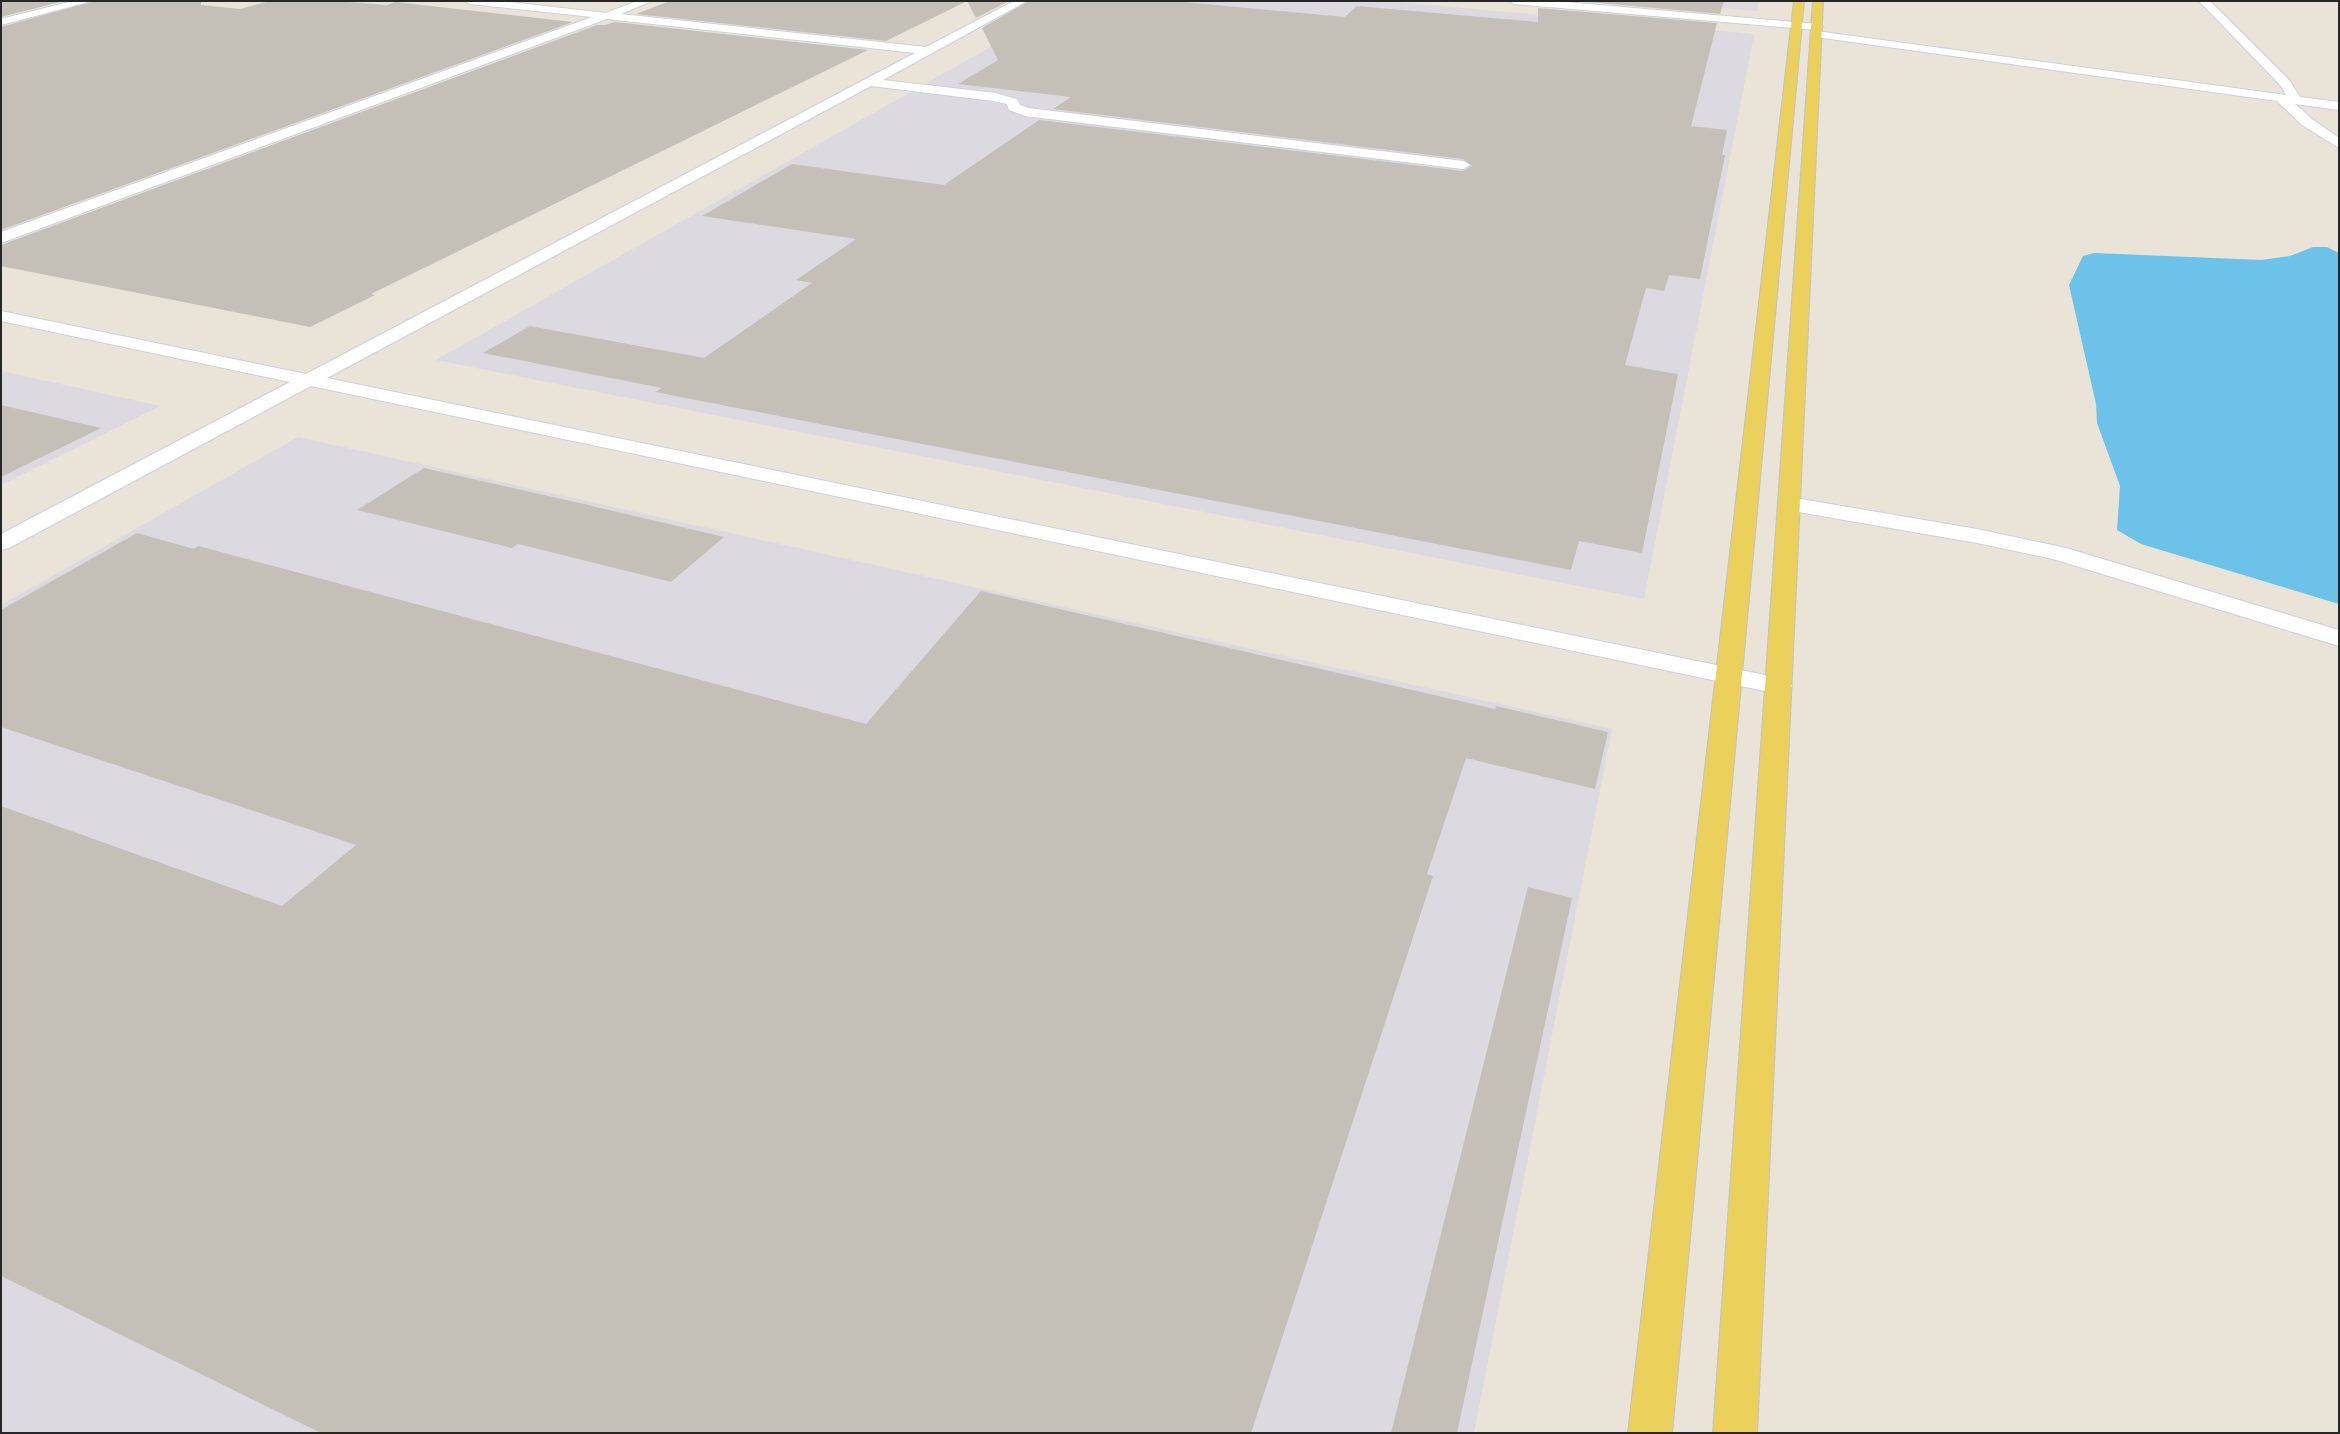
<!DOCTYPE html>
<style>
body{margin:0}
#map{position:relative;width:2340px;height:1434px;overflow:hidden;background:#e9e3d8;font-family:Karla,sans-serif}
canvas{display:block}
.frame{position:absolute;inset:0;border:2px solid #272727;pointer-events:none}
</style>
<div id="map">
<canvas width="2340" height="1434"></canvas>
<div class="frame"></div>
</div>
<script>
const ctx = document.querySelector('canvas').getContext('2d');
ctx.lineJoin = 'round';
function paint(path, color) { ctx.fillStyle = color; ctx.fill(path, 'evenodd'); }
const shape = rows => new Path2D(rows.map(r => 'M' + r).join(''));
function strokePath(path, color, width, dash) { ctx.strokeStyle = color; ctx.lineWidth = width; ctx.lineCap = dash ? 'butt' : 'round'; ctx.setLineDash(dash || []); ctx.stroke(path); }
paint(shape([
 [1072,1,1385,1,1754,34,1644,599,436,360],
 [1647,1,1759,1,1757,11],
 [1,371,160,406,1,485],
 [298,437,1612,729,1474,1433,1,1433,1,605]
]), '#dcd9e1');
paint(shape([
 [2313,247,2327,247,2339,253,2339,604,2141,544,2117,530,2120,486,2097,423,2096,404,2069,285,2083,256,2094,253,2261,260,2290,256]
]), '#6dc2e9');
paint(shape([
 [1,1,64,1,1,17],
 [94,1,201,1,201,5,240,9,270,1,336,1,387,5,395,2,573,22,1,230,1,27],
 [670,1,967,1,886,41,636,14],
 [967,1,1009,1,976,18],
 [1029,1,1172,1,1345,17,1357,6,1538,22,1538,8,1717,23,1691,126,1727,130,1722,155,1725,155,1700,279,1669,275,1664,291,1646,288,1625,365,1678,374,1642,553,1579,541,1571,570,655,392,662,388,483,353,530,326,704,358,812,283,796,280,856,239,702,216,792,164,944,185,1039,120,1463,171,1472,166,1463,159,1053,109,1071,97,958,84,998,60,982,28],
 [1578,1,1724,1,1720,14],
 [615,22,868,50,371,294,375,295,310,327,1,266,1,245,597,25,605,25],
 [1,405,101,428,1,477],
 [424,468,575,502,724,537,671,582,518,544,512,548,357,510],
 [137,533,194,549,198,546,866,724,981,591,1495,709,1496,706,1608,732,1595,789,1466,758,1427,874,1433,876,1251,1433,321,1433,1,1276,1,806,282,906,356,845,1,727,1,610],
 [1528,887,1572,898,1457,1433,1391,1433]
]), '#c4c0b8');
const minor = shape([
 [73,1,92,1,1,25,1,19,73,1],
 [465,1,501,1,606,13,637,1,652,1,621,14,926,47,1014,1,1027,1,883,80,995,93,1017,99,1020,105,1028,108,1463,161,1470,165,1463,169,1025,116,1009,110,1007,104,994,101,871,86,327,378,1779,678,1788,680,1792,686,1788,692,1779,694,311,386,9,548,1,550,1,534,290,382,1,321,1,311,306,374,915,53,607,19,1,243,1,232,592,17,470,4,465,1],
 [1509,1,1554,1,1817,24,1823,27,1817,30,1514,4,1509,1],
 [2199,1,2210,1,2290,81,2300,97,2339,102,2339,110,2295,104,2312,119,2339,138,2339,148,2302,125,2277,101,1816,37,1810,34,1816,31,2286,95,2281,86,2199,1],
 [1789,497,1977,529,2066,548,2339,630,2339,646,2053,559,1977,543,1781,509,1778,504,1781,499,1789,497]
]);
const major = shape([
 [1794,1,1804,1,1672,1433,1628,1433,1794,1],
 [1813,1,1823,1,1757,1433,1713,1433,1813,1]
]);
strokePath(minor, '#ced0e0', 2);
strokePath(major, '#c3c3c3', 2);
paint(minor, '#fff');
paint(major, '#ebd05c');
</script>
